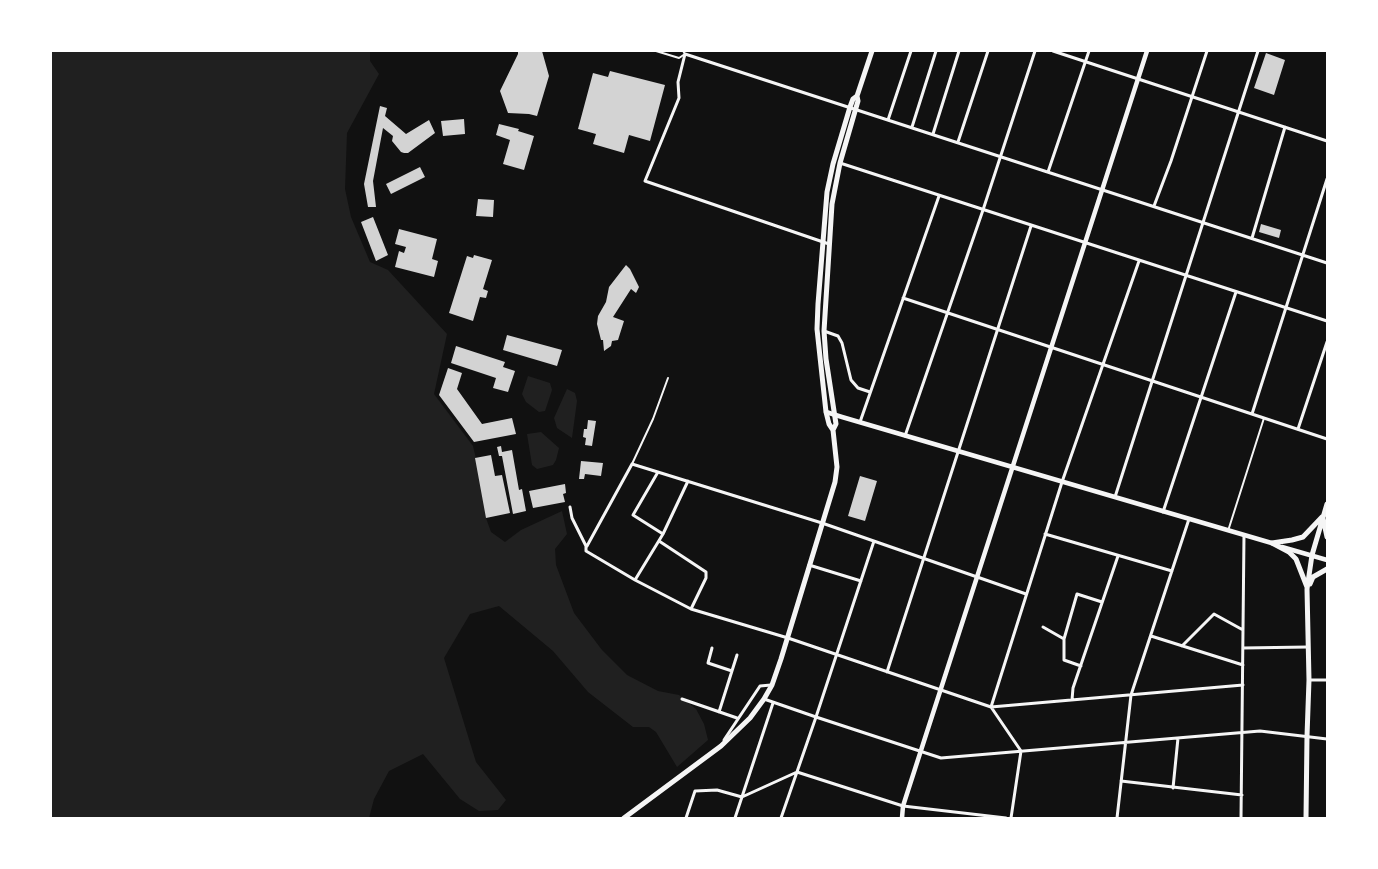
<!DOCTYPE html>
<style>
body{margin:0}
#map{position:relative;width:1378px;height:869px;overflow:hidden;background:#111;font-family:"Crimson Pro",serif}
canvas{display:block}
.frame{position:absolute;inset:0;border:52px solid #fff;pointer-events:none}
</style>
<div id="map">
<canvas width="1378" height="869"></canvas>
<div class="frame"></div>
</div>
<script>
const ctx = document.querySelector('canvas').getContext('2d');
ctx.lineJoin = 'round';
function paint(path, color) { ctx.fillStyle = color; ctx.fill(path, 'evenodd'); }
const shape = rows => new Path2D(rows.map(r => 'M' + r).join(''));
function strokePath(path, color, width, dash) { ctx.strokeStyle = color; ctx.lineWidth = width; ctx.lineCap = dash ? 'butt' : 'round'; ctx.setLineDash(dash || []); ctx.stroke(path); }
paint(shape([
 [51,51,370,51,370,61,379,74,347,133,345,189,351,217,370,262,388,270,447,334,434,394,473,446,487,505,486,518,491,532,505,542,521,530,562,511,567,534,555,549,556,565,574,613,602,650,627,675,658,691,679,695,696,709,704,724,708,740,677,767,656,732,649,727,633,727,588,692,553,651,499,606,470,614,444,658,476,762,506,800,498,810,479,811,460,799,423,754,389,771,374,799,369,818,51,818],
 [528,376,550,383,552,390,545,411,539,412,526,402,522,394],
 [567,389,575,393,577,401,572,438,557,428,554,418],
 [541,432,559,448,556,460,553,465,537,469,532,465,527,434]
]), '#202020');
paint(shape([
 [518,51,542,51,549,76,537,116,529,114,508,113,500,91,518,54],
 [1266,53,1285,60,1274,95,1254,88],
 [610,71,665,85,650,141,629,135,624,153,593,144,596,134,578,129,593,73,608,77],
 [380,106,387,108,385,116,406,134,429,120,435,133,408,153,404,153,401,152,392,141,393,136,383,128,373,181,376,207,368,207,364,184],
 [464,119,465,134,443,136,441,121],
 [499,124,519,129,518,131,534,136,524,170,503,164,510,140,496,135],
 [420,167,425,177,391,194,386,184],
 [478,199,494,200,493,217,476,216],
 [373,217,388,255,376,261,361,222],
 [1261,224,1281,230,1279,238,1259,232],
 [399,229,437,239,432,259,438,261,434,277,395,267,399,251,404,253,406,247,395,244],
 [474,255,492,260,483,289,488,291,486,298,480,297,473,321,449,313,467,256,473,258],
 [626,265,630,269,639,287,636,293,631,289,613,317,624,321,618,340,612,341,611,346,604,351,603,340,601,340,597,324,598,316,606,302,609,287],
 [507,335,562,350,557,366,503,350],
 [456,346,505,362,503,367,515,371,508,392,493,388,496,378,451,363],
 [448,368,462,373,457,389,482,424,512,418,516,434,474,442,439,395],
 [588,420,596,421,592,446,585,445,586,438,583,437,584,429,587,429],
 [501,446,502,452,512,450,519,490,522,489,526,511,513,514,502,456,499,456,497,447],
 [491,455,495,476,502,475,510,513,486,518,475,458],
 [581,461,603,463,601,476,585,474,584,479,579,479],
 [860,476,877,481,865,521,848,516],
 [565,484,566,493,563,494,565,502,533,508,529,491]
]), '#d3d3d3');
strokePath(shape([
 [656,51,679,58,685,54,683,51],
 [632,464,653,419,668,378],
 [1228,531,1264,418]
]), '#f5f5f5', 2);
strokePath(shape([
 [1053,51,1327,141],
 [888,120,911,51],
 [912,127,936,51],
 [933,134,959,51],
 [958,142,988,51],
 [840,163,1327,321],
 [1048,172,1089,51],
 [1154,206,1171,161,1207,51],
 [1252,238,1285,127],
 [829,244,645,181,679,98,678,82,685,54,1327,263],
 [903,298,1327,439],
 [824,331,838,336,842,343,851,380,858,388,870,392],
 [1252,414,1327,179],
 [860,422,939,196],
 [1298,429,1327,342],
 [905,436,983,210,1035,51],
 [658,472,633,515,663,534],
 [1115,497,1258,51],
 [570,507,572,518,586,546,586,551,635,580,691,609,788,638,991,707,1243,685],
 [1163,512,1236,292],
 [1045,534,1172,571],
 [659,541,706,572,706,578,691,609],
 [587,546,632,464,822,523,1026,594],
 [809,565,861,581],
 [635,580,663,534,688,481],
 [1043,627,1064,639],
 [1151,636,1243,665],
 [1182,646,1214,614,1243,630],
 [712,648,708,663,732,671],
 [1243,648,1308,647],
 [1081,666,1064,660,1064,639,1077,594,1102,602],
 [887,672,1031,226],
 [1309,680,1327,680],
 [682,699,737,718],
 [764,699,816,717,941,758,1260,731,1327,739],
 [1072,700,1073,688,1118,556],
 [719,712,737,655],
 [724,740,760,686,771,685],
 [1121,781,1242,795],
 [1173,788,1178,738],
 [686,818,695,791,717,790,742,797,797,772,903,806,1006,818],
 [735,818,773,703],
 [781,818,816,717,874,541],
 [1011,818,1021,751,991,707,1062,482,1139,261],
 [1117,818,1131,695,1189,519],
 [1241,818,1244,535]
]), '#f5f5f5', 3);
strokePath(shape([
 [826,412,842,417,1275,544],
 [1282,547,1327,560],
 [902,818,903,806,1147,51]
]), '#f5f5f5', 4.5);
strokePath(shape([
 [833,430,836,424,826,359,824,331,832,204,840,163,858,101,857,96,872,51],
 [1323,518,1327,537],
 [1272,543,1289,552,1296,559,1307,587],
 [1272,543,1292,540,1303,537,1322,517],
 [1310,584,1313,577,1327,569],
 [624,818,721,746,750,718,764,699,772,685,781,659,835,482,837,467,833,430,829,424,826,412,820,357,817,329,818,304,827,192,833,164,850,107,853,99,857,96],
 [1306,818,1307,736,1309,680,1307,589,1312,555,1327,504]
]), '#f5f5f5', 5);
</script>
